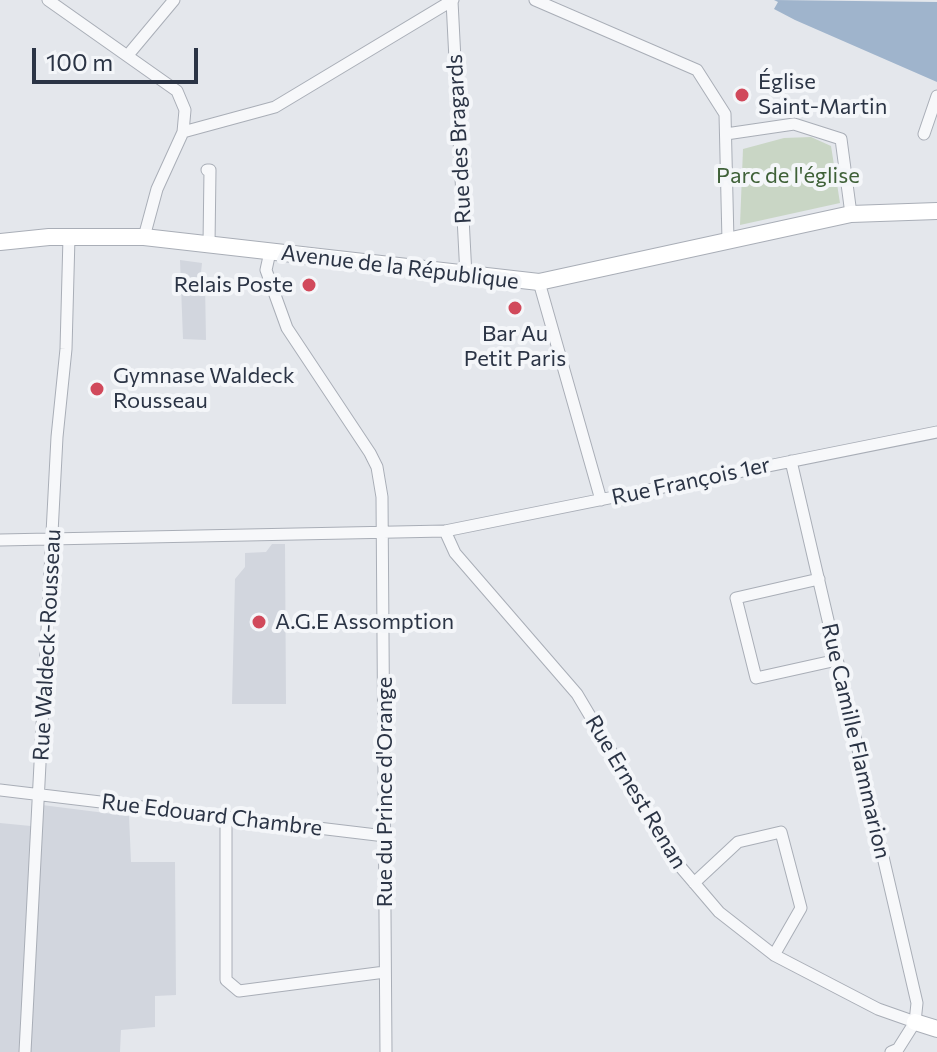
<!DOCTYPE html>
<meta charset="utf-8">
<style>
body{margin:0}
#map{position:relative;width:937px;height:1052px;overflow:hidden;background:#e4e7ec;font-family:Commissioner,sans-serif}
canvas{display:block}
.scale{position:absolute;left:32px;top:48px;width:166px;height:36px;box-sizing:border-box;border:4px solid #2b3445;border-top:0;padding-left:10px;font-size:24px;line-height:28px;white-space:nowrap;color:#2b3445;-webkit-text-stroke:6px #f4f6f9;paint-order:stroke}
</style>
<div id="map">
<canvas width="937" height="1052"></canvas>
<div class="scale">100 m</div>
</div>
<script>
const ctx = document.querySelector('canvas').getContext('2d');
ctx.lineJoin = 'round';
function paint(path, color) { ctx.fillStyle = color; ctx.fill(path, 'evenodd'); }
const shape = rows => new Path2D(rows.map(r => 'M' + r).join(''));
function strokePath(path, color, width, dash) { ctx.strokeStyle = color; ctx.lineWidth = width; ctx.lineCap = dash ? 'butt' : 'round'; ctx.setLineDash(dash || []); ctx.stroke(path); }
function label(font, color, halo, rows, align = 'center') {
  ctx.font = font + ' Commissioner,sans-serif'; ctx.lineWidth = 8; ctx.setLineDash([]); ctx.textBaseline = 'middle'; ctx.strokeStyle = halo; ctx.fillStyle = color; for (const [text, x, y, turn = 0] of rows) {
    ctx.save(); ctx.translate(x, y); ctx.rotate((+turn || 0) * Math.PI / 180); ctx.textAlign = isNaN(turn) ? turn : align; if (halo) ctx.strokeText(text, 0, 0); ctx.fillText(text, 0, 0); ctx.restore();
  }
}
paint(shape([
 [180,260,202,263,200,282,205,283,206,340,183,339],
 [272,544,285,544,286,704,232,704,235,579,245,567,245,553,266,552],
 [42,805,129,816,131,862,175,862,176,995,155,996,155,1027,121,1030,120,1052,0,1052,0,823,41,827]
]), '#d2d6de');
paint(shape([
 [811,137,831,146,840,203,740,225,743,149,784,138]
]), '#c9d6c5');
paint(shape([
 [774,0,937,2,937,82,795,20,774,9,778,2]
]), '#9fb4cc');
const street = shape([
 [48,0,177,91,185,110,183,132,157,189,144,237],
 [535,0,697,70,725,114,728,241],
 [452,1,466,276],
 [128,55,174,0],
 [183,132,275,107,453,0],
 [726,134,794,124,841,139,851,214],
 [924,134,937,96],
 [207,170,210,170,209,244],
 [270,252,266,270,287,328,370,453,377,467,382,497,386,1052],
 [539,282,601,500],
 [791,461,917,1003,915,1022,898,1049,891,1052],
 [445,531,455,553,577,694,678,864,719,912,774,955,878,1009,915,1022],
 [0,540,445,531,937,432],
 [819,579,736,598,756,678,837,660],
 [0,790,385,836],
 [226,817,226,980,239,991,385,972],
 [694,883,738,842,781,832,801,908,774,955],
 [25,1052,57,437,66,349,69,237]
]);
const secondary = shape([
 [0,242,49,237,144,237,539,282,851,214,937,211],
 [915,1022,937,1029]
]);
strokePath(street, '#a9aeb7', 13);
strokePath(secondary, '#a9aeb7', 18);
strokePath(street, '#f7f8fa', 11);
strokePath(secondary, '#fff', 16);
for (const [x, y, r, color] of [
 [742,95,8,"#d1495b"],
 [309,285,8,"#d1495b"],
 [515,308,8,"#d1495b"],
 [97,389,8,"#d1495b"],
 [259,622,8,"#d1495b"]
]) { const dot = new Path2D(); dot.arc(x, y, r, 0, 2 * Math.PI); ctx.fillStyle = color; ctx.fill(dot); strokePath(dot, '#f4f6f9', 3); }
label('22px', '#2b3445', '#f4f6f9', [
 ["Église",758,82],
 ["Saint-Martin",758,107],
 ["Relais Poste",293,285,"right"],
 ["Bar Au",515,334,"center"],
 ["Petit Paris",515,359,"center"],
 ["Gymnase Waldeck",113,376],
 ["Rousseau",113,401],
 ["A.G.E Assomption",275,622]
], 'left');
label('22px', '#2b3445', '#f4f6f9', [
 ["Rue des Bragards",459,139,-93],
 ["Avenue de la République",400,267,7],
 ["Rue François 1er",691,481,-12],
 ["Rue Waldeck-Rousseau",47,645,-87],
 ["Rue Camille Flammarion",856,741,77],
 ["Rue du Prince d'Orange",385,792,-90],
 ["Rue Ernest Renan",636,792,59],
 ["Rue Edouard Chambre",212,815,7]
]);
label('22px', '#3f6138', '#f4f6f9', [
 ["Parc de l'église",788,176]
]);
</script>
